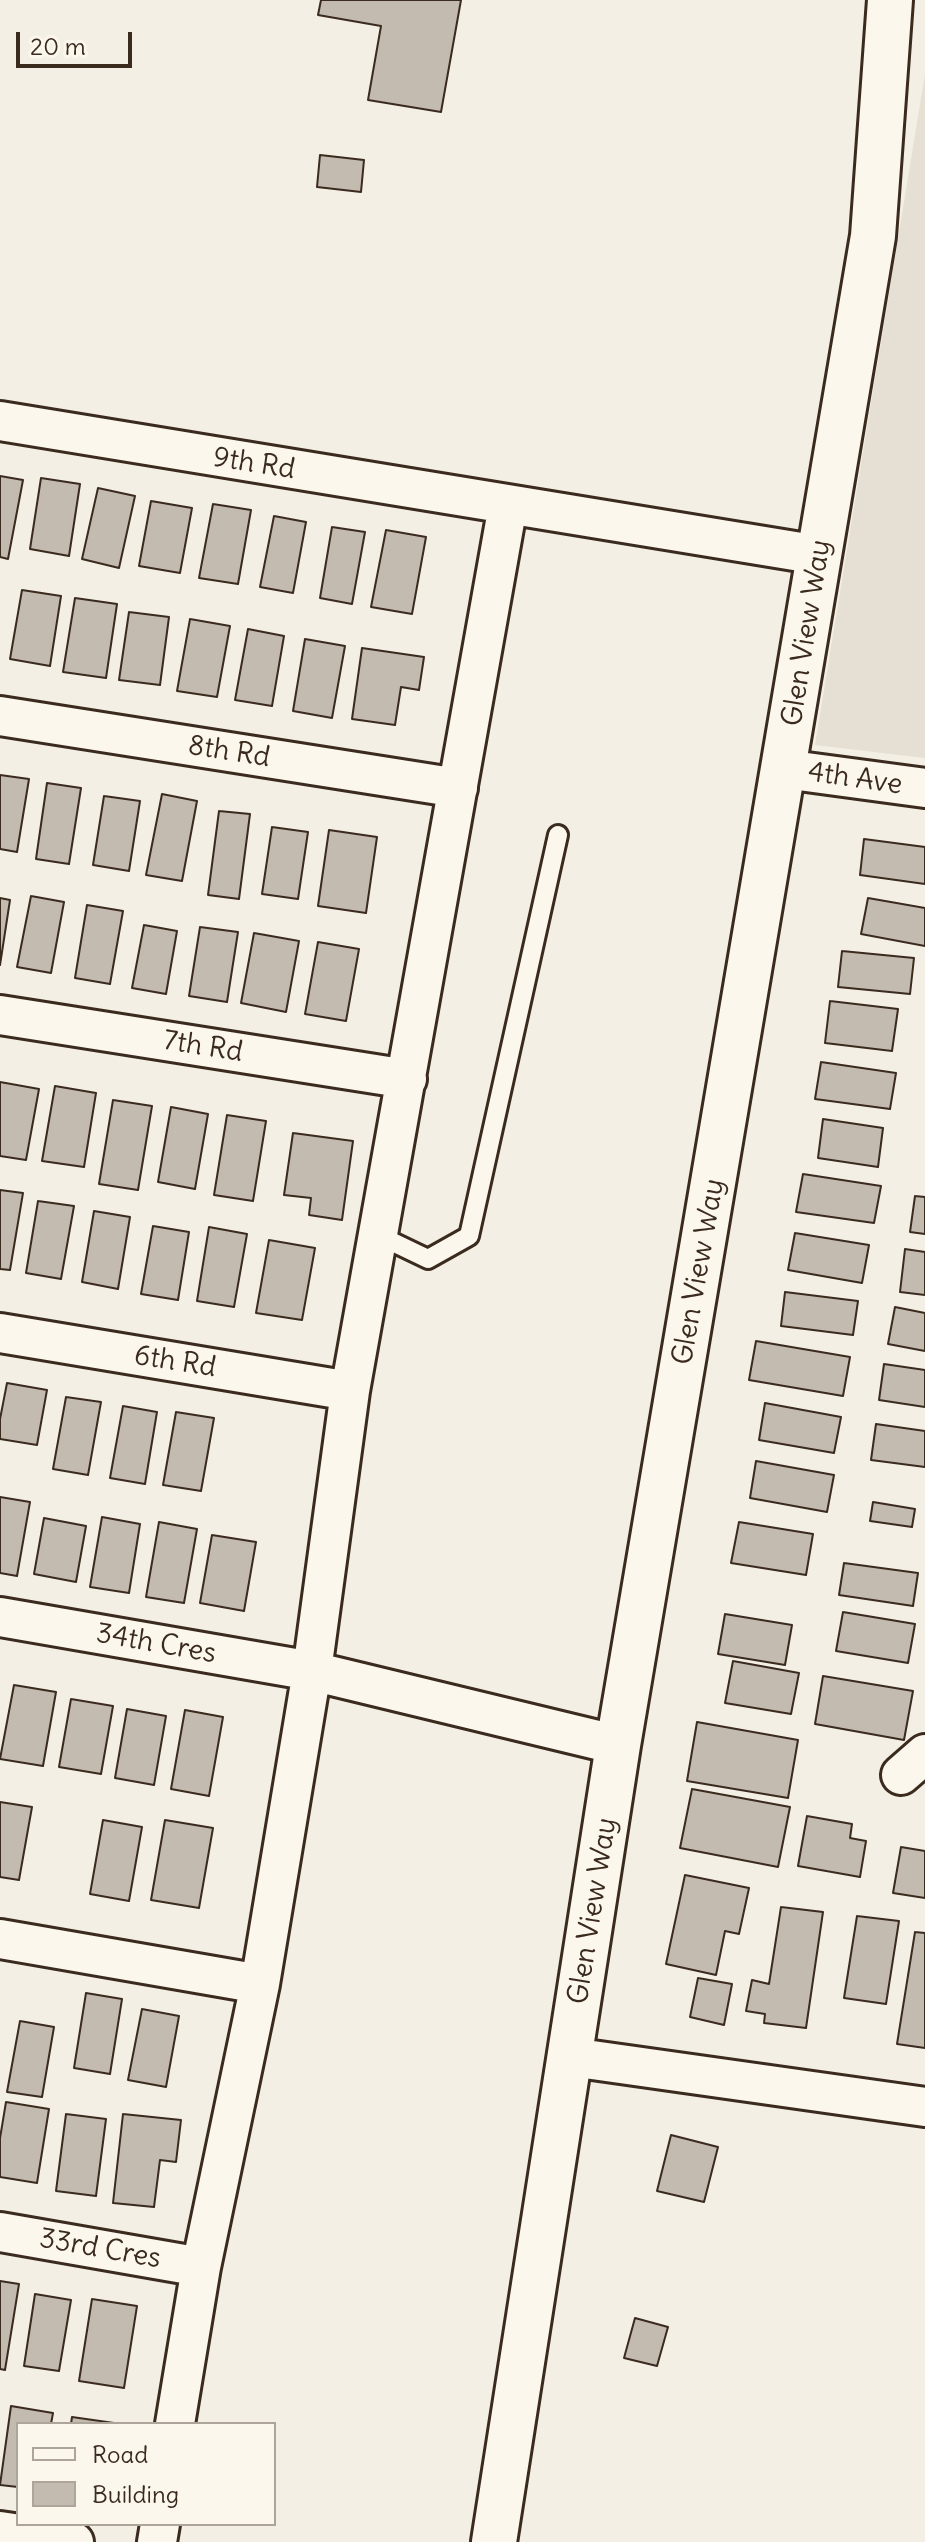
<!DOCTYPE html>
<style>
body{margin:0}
#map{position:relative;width:925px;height:2542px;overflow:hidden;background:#f3efe4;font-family:Delius,sans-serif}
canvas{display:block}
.legend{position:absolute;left:16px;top:2422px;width:260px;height:104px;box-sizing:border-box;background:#fbf7ec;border:2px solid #aea59a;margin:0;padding:10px 14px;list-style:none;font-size:24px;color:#3b2a1e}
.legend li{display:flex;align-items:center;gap:16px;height:40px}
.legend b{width:40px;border:2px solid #aea59a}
.scale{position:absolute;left:16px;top:32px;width:116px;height:36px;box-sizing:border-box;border:4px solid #3b2a1e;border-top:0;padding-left:10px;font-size:24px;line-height:28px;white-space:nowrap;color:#3b2a1e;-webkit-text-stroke:6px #fbf7ec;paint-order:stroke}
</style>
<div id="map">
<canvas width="925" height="2542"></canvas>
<ul class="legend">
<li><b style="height:10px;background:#fbf7ec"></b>Road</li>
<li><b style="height:22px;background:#c3bbb0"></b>Building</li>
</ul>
<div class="scale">20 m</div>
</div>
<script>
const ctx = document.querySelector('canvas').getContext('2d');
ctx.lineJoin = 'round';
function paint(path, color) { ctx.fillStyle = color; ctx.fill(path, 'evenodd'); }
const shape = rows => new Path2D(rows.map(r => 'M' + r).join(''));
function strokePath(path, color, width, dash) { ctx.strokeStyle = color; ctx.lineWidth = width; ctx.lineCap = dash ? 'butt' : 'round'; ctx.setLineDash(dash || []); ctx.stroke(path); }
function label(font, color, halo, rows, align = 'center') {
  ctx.font = font + ' Delius,sans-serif'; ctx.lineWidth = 8; ctx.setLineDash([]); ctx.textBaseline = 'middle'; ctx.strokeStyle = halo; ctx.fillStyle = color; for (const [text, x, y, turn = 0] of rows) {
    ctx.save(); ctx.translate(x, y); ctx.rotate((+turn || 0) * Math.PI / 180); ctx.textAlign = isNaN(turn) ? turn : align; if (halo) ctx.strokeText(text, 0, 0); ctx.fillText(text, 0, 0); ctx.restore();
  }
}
paint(shape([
 [925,74,925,758,815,745]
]), '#e5dfd4');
const building = shape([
 [321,0,461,0,441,112,368,100,381,26,318,15,321,0],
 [320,155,364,160,361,192,317,187,320,155],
 [0,476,23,480,8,559,0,557,0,476],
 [41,478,80,484,69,556,30,549,41,478],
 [98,488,135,496,119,568,82,559,98,488],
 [151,501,192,508,180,573,139,566,151,501],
 [213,504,251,510,238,584,199,578,213,504],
 [274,516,306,522,293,593,260,587,274,516],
 [332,527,365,532,352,604,320,598,332,527],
 [386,530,426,537,412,614,371,607,386,530],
 [22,590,61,596,50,666,10,659,22,590],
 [75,598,117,604,106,678,63,672,75,598],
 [129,612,169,617,160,685,119,680,129,612],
 [190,619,230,626,217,697,177,691,190,619],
 [248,629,284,636,272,706,235,700,248,629],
 [305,639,345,646,332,718,293,711,305,639],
 [362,648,424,657,419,690,401,687,395,725,352,719,362,648],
 [0,775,29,779,17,852,0,849,0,775],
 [47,783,81,788,69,864,36,859,47,783],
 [162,794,197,801,182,881,146,875,162,794],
 [104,796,140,801,129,871,93,865,104,796],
 [219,811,250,814,239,899,208,895,219,811],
 [272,827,308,832,298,899,262,894,272,827],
 [329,830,377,837,366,913,318,906,329,830],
 [864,839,925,847,925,884,860,875,864,839],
 [31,896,64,902,51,973,17,967,31,896],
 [0,898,10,900,0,965,0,898],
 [868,898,925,908,925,946,861,934,868,898],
 [87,905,123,911,110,984,75,978,87,905],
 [144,925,177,931,166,994,132,988,144,925],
 [200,927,238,932,227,1002,189,996,200,927],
 [254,933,299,941,286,1012,241,1003,254,933],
 [318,942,359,949,346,1021,305,1014,318,942],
 [842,951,914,958,910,994,838,987,842,951],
 [830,1001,898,1009,892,1051,825,1043,830,1001],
 [821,1062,896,1073,890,1109,815,1099,821,1062],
 [0,1082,39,1089,26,1160,0,1156,0,1082],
 [55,1086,96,1093,84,1167,42,1161,55,1086],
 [113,1100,152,1106,138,1190,99,1184,113,1100],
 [171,1107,208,1114,195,1189,158,1182,171,1107],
 [227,1115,266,1121,253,1201,214,1195,227,1115],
 [823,1119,883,1128,878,1167,818,1158,823,1119],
 [293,1133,353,1141,342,1220,309,1215,311,1198,284,1195,293,1133],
 [803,1174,881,1186,874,1223,796,1212,803,1174],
 [0,1190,23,1193,10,1270,0,1269,0,1190],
 [915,1196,925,1197,925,1234,910,1232,915,1196],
 [38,1201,74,1206,61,1279,26,1273,38,1201],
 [94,1211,130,1217,118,1289,82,1282,94,1211],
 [153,1226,189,1232,178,1300,141,1294,153,1226],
 [209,1227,247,1234,234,1307,197,1301,209,1227],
 [795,1233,869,1245,862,1283,788,1270,795,1233],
 [269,1240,315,1248,302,1320,256,1313,269,1240],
 [905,1249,925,1252,925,1295,900,1292,905,1249],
 [785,1292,858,1301,853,1335,781,1326,785,1292],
 [895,1307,925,1313,925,1351,888,1344,895,1307],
 [756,1341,850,1357,843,1396,749,1380,756,1341],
 [884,1364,925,1370,925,1407,879,1400,884,1364],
 [7,1383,47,1390,37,1445,0,1439,0,1419,7,1383],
 [66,1397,101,1402,88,1475,53,1469,66,1397],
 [765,1403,841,1417,834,1453,759,1440,765,1403],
 [123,1406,157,1412,145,1484,110,1478,123,1406],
 [176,1412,214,1418,201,1491,163,1485,176,1412],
 [876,1424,925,1431,925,1467,871,1460,876,1424],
 [756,1461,834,1475,827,1512,750,1498,756,1461],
 [0,1497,30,1502,17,1576,0,1573,0,1497],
 [873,1502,915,1509,912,1527,870,1521,873,1502],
 [102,1517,140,1524,129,1593,90,1587,102,1517],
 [44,1518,86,1526,76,1582,34,1574,44,1518],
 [159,1522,197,1529,184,1603,146,1597,159,1522],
 [739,1522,813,1534,806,1575,731,1563,739,1522],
 [212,1535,256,1542,244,1611,200,1603,212,1535],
 [844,1563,918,1573,913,1606,839,1595,844,1563],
 [843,1612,915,1624,908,1663,836,1651,843,1612],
 [725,1614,792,1625,785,1665,718,1654,725,1614],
 [733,1661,799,1673,791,1714,725,1703,733,1661],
 [823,1676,913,1691,904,1740,815,1724,823,1676],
 [14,1685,56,1692,43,1766,0,1759,14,1685],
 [71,1699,113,1706,101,1774,59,1767,71,1699],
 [127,1709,166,1716,154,1785,115,1778,127,1709],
 [185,1710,223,1717,209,1796,171,1789,185,1710],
 [697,1722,798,1740,788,1798,687,1781,697,1722],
 [692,1789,790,1807,778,1867,680,1848,692,1789],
 [0,1802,32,1807,19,1880,0,1877,0,1802],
 [807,1816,852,1824,850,1838,866,1841,860,1877,798,1866,807,1816],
 [103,1820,142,1827,129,1901,90,1894,103,1820],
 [165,1820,213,1828,199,1908,151,1900,165,1820],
 [901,1847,925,1851,925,1898,893,1893,901,1847],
 [685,1875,749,1888,739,1934,725,1931,716,1975,666,1964,685,1875],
 [781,1907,823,1912,806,2028,764,2023,765,2014,746,2011,752,1980,769,1984,781,1907],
 [857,1916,899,1921,886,2004,844,1998,857,1916],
 [915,1932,925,1933,925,2048,897,2044,915,1932],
 [698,1978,732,1984,724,2025,690,2017,698,1978],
 [86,1993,122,1999,110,2074,74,2068,86,1993],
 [142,2009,179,2016,166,2087,128,2080,142,2009],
 [20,2021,54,2027,42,2097,7,2092,20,2021],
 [6,2102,49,2109,37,2183,0,2177,0,2138,6,2102],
 [66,2114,106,2119,96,2196,56,2191,66,2114],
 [123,2114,181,2120,176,2162,160,2160,154,2207,113,2203,123,2114],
 [671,2135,718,2147,704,2202,657,2191,671,2135],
 [0,2281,19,2284,5,2370,0,2369,0,2281],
 [35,2294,71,2300,59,2371,24,2366,35,2294],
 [92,2299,137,2306,124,2388,79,2381,92,2299],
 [635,2318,668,2327,657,2366,624,2358,635,2318],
 [11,2406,53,2413,51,2424,18,2424,18,2487,0,2485,11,2406],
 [72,2417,114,2423,114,2424,71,2424,72,2417]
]);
paint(building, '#c3bbb0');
strokePath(building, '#3b2a1e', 2);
const service = shape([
 [378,1235,428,1259,469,1236,558,835]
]);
const minor = shape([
 [0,421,819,555],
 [0,716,458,788],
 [784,769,925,788],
 [0,1015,407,1079],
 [0,1333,350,1391],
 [0,1617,312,1671,618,1745],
 [901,1775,925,1754],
 [0,1939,260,1984],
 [571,2057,925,2107],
 [0,2232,201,2267],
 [175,2424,201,2267,260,1984,312,1671,350,1391,508,505],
 [0,2531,74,2542],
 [157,2542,160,2524]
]);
const tertiary = shape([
 [494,2542,618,1745,873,236,890,0]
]);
strokePath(service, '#3b2a1e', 24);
strokePath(minor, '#3b2a1e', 44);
strokePath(tertiary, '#3b2a1e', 50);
strokePath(service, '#fbf7ec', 18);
strokePath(minor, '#fbf7ec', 38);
strokePath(tertiary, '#fbf7ec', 44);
label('28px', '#3b2a1e', '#fbf7ec', [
 ["9th Rd",254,464,9],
 ["Glen View Way",807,633,-81],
 ["8th Rd",229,752,9],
 ["4th Ave",855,779,8],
 ["7th Rd",203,1047,9],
 ["Glen View Way",699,1272,-80],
 ["6th Rd",175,1362,9],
 ["34th Cres",156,1644,10],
 ["Glen View Way",593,1911,-81],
 ["33rd Cres",100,2249,10]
]);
</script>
